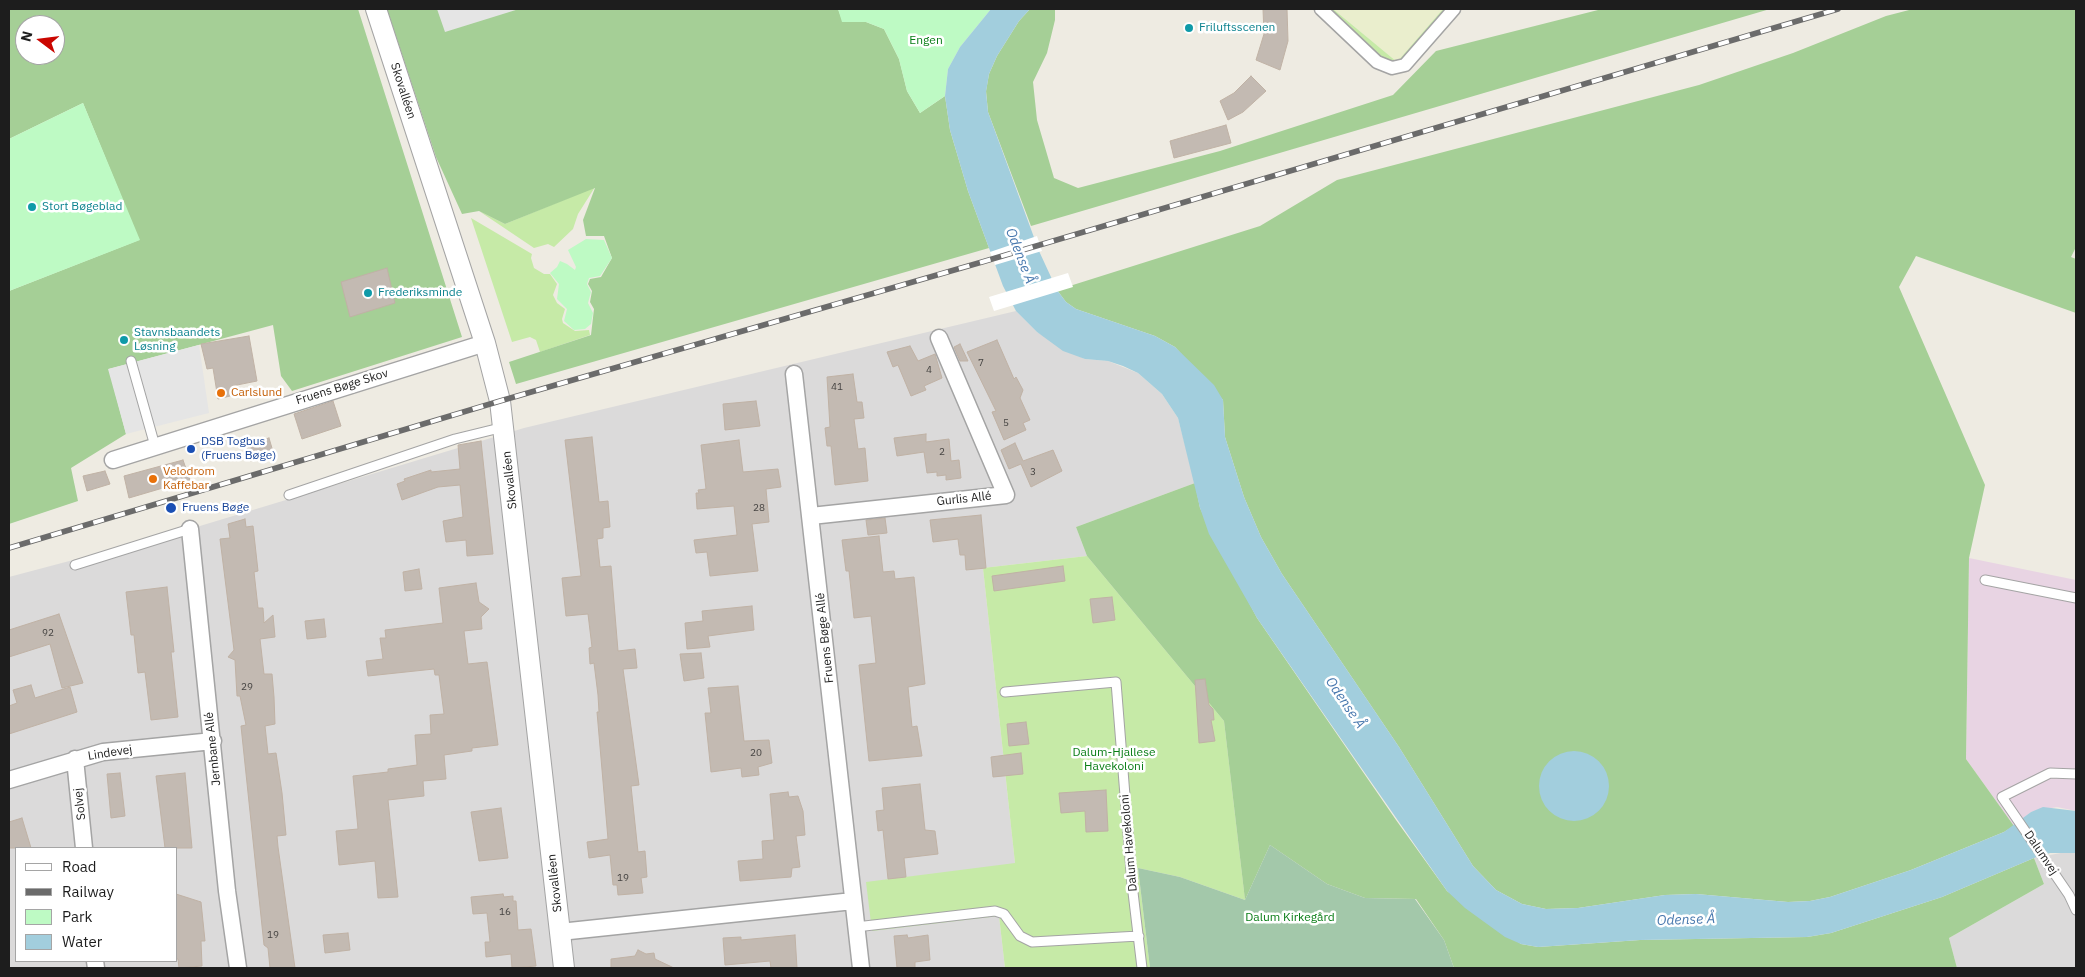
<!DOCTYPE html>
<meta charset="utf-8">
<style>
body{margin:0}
#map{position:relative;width:2085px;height:977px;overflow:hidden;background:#eeebe2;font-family:"IBM Plex Sans",sans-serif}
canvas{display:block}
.frame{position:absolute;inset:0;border:10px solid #1d1d1d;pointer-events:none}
.legend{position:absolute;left:15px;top:847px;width:162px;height:115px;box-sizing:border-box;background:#fff;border:1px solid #a5a5a5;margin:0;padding:6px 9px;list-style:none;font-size:15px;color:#1d1d1d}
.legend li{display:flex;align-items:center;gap:10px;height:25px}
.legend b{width:25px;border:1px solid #a5a5a5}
.north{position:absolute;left:15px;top:15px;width:50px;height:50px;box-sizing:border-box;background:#fff;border:1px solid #a5a5a5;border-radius:50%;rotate:285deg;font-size:14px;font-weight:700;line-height:20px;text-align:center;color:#1d1d1d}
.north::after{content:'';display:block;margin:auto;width:18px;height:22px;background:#ca0600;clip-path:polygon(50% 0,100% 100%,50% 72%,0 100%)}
</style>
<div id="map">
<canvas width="2085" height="977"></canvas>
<div class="frame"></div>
<ul class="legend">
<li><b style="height:6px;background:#fff"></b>Road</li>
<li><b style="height:6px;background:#6b6b6b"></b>Railway</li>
<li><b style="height:14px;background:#befac4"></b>Park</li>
<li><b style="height:14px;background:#a2cedd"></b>Water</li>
</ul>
<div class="north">N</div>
</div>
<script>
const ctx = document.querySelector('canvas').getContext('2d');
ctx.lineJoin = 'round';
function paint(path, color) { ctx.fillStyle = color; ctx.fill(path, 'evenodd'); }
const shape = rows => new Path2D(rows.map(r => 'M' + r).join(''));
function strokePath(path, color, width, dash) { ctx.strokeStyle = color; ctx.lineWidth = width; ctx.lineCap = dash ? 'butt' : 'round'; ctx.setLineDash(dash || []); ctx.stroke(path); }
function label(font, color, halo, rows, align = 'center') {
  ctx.font = font + ' "IBM Plex Sans",sans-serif'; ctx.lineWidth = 5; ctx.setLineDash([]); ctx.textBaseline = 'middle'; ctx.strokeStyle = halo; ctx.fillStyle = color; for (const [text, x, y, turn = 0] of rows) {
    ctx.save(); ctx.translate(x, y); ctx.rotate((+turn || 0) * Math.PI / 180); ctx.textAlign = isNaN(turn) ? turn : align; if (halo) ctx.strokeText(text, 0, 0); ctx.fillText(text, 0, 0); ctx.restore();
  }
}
paint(shape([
 [1016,311,1037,332,1085,359,1108,361,1138,373,1162,394,1178,418,1195,483,1076,527,1087,556,983,568,1015,863,999,916,1005,968,9,968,9,577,190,529,524,428],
 [16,848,176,848,176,961,16,961],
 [2066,852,2076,853,2076,968,1957,968,1949,938,2044,884,2034,858]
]), '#dbdada');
paint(shape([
 [1969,558,2076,580,2076,811,2057,807,2031,812,2014,826,1966,759]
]), '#e8d4e3');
paint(shape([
 [1333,9,1443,9,1397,62]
]), '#eaeecd');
paint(shape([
 [1326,9,1333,9,1397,62,1443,9,1450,9,1399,63,1381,60],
 [595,187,578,214,573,229,554,247,548,244,534,248,479,211,505,224],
 [471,218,532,254,531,258,534,268,544,274,550,274,557,284,553,295,557,303,565,309,562,319,563,323,575,331,589,330,590,335,540,352,536,340,530,337,512,342],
 [1087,556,1224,721,1245,900,1180,877,1138,868,1150,968,1005,968,999,916,872,931,866,882,1015,863,983,568]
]), '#c6eaa7');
paint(shape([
 [9,9,358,9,462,337,292,391,281,376,273,325,109,369,126,434,71,468,78,501,9,524,9,291,139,240,83,103,9,139],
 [25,25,55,25,55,55,25,55],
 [387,9,838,9,843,22,866,22,884,29,899,59,907,91,920,113,945,96,950,130,968,191,989,248,516,384,509,362,591,335,594,309,590,302,592,291,588,284,590,279,601,277,612,258,604,236,586,236,583,220,595,188,505,224,479,211,462,214,436,157],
 [1030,9,1055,9,1055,20,1047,53,1033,82,1037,120,1054,178,1078,188,1220,151,1393,95,1436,51,1602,9,1770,9,1031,226,988,112,986,91,989,74,997,56,1019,21],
 [1913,9,2076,9,2076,247,2071,257,2076,259,2076,313,1916,256,1899,287,1985,485,1969,558,1966,759,2014,826,2004,832,1911,870,1830,897,1810,901,1788,902,1696,894,1665,895,1578,908,1546,909,1522,904,1496,890,1473,866,1399,747,1282,574,1261,537,1244,497,1225,437,1223,400,1175,347,1155,336,1076,309,1066,302,1057,290,1260,226,1337,180,1699,85,1793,53,1886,16],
 [1195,483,1200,508,1257,618,1396,820,1447,891,1521,944,1538,947,1640,940,1807,937,1831,933,1942,897,2034,858,2044,884,1949,938,1957,968,1454,968,1444,940,1416,899,1365,898,1327,884,1270,845,1245,900,1224,721,1087,556,1076,527]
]), '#a5cf96');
paint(shape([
 [1270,845,1327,884,1365,898,1415,899,1444,940,1454,968,1150,968,1138,868,1180,877,1245,900]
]), '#a3c8aa');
paint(shape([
 [838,9,991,9,960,47,948,69,945,96,920,113,907,91,899,59,884,29,866,22,842,22],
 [83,103,140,240,9,291,9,139],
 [586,239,604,240,612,258,600,276,589,278,587,284,591,292,588,303,593,313,591,324,585,329,574,330,564,321,567,309,557,299,559,284,550,273,557,267,560,261,567,264,575,270,576,267,568,250]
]), '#befac4');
paint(shape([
 [437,9,519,9,445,32],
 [199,345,209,413,126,434,108,369]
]), '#e5e5e5');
paint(shape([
 [991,9,1030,9,1019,21,997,56,989,74,986,92,988,112,1039,251,1057,290,1066,302,1076,309,1155,336,1175,347,1214,385,1223,400,1225,437,1244,497,1261,537,1282,574,1399,747,1473,866,1496,890,1522,904,1546,909,1578,908,1665,895,1696,894,1788,902,1810,901,1830,897,1911,870,2004,832,2031,812,2043,807,2076,811,2076,853,2050,853,2034,858,1942,897,1831,933,1807,937,1640,940,1538,947,1521,944,1505,937,1465,908,1447,891,1257,618,1209,534,1200,508,1178,418,1162,394,1138,373,1123,366,1108,361,1085,359,1063,351,1037,332,1016,311,1003,286,968,191,950,130,945,96,948,69,960,47],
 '1539 786a35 35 0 1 1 70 0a35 35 0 1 1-70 0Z'
]), '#a2cedd');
paint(shape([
 [1037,236,1042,251,995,265,990,252],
 [1068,273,1073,287,994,311,989,297]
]), '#fff');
const building = shape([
 [1263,9,1287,9,1288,41,1280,70,1256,60,1264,34,1263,9],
 [1251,76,1266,91,1243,112,1228,120,1220,101,1234,93,1251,76],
 [1226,125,1231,143,1174,158,1170,141,1226,125],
 [387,268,395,303,350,317,341,282,387,268],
 [249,336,257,381,232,386,234,395,218,399,213,368,207,369,201,344,249,336],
 [997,340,1014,379,1016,377,1023,390,1020,398,1030,420,1023,423,1026,430,1004,440,992,412,996,411,967,352,997,340],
 [960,344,968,361,960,361,954,347,960,344],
 [910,346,918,361,935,354,942,378,924,386,926,390,911,396,898,365,893,367,887,352,910,346],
 [853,374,857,402,862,402,864,418,854,419,858,449,865,448,868,481,835,485,831,446,827,446,825,428,830,427,827,377,853,374],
 [333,401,341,426,302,439,294,414,333,401],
 [756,401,760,426,725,430,723,404,756,401],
 [926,434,926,442,949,439,951,461,959,460,961,478,946,480,946,475,937,476,937,472,927,473,924,452,897,456,894,438,926,434],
 [592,437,599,502,608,501,610,527,603,528,603,538,597,539,600,567,611,566,618,651,635,649,637,668,623,669,639,785,631,786,638,852,645,851,647,877,641,878,643,893,618,895,617,885,613,885,610,855,589,858,587,842,608,839,597,712,599,712,598,695,594,663,590,664,589,648,592,647,588,614,566,616,562,578,581,576,565,440,592,437],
 [269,438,274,455,250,461,246,444,269,438],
 [739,440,743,472,778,469,781,487,766,489,769,522,752,524,758,571,710,576,707,552,696,553,694,540,737,535,734,506,697,509,696,493,699,493,698,490,706,489,701,445,739,440],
 [481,441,493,554,467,556,466,540,446,542,443,521,463,517,460,485,438,487,402,500,397,484,405,481,404,479,431,470,431,472,460,469,458,445,481,441],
 [1015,443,1023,461,1053,450,1062,471,1031,487,1021,464,1009,469,1001,450,1015,443],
 [183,460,190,480,129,498,124,476,183,460],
 [105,471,110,484,87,491,83,476,105,471],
 [981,515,986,568,966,570,965,555,960,555,958,539,933,542,930,520,981,515],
 [885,518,887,533,868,535,866,520,885,518],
 [245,519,246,527,253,526,258,571,254,572,258,608,263,608,264,623,273,615,275,637,260,639,264,674,272,674,274,697,275,724,265,726,268,754,276,753,282,793,286,835,277,836,278,847,295,968,270,968,268,948,264,945,241,726,246,725,240,696,237,696,235,660,228,657,234,650,220,539,230,538,228,524,245,519],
 [879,536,883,572,894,571,895,579,914,577,925,684,908,687,912,727,917,726,922,756,869,761,859,665,876,663,871,616,854,618,849,571,846,571,842,540,879,536],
 [1063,566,1065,581,994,591,992,576,1063,566],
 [419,569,422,589,405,591,403,572,419,569],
 [476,583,479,602,489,609,481,617,482,629,464,631,468,664,487,662,498,745,472,748,472,751,444,755,446,779,423,781,424,796,388,800,398,897,378,898,375,861,339,865,336,831,358,829,353,776,388,772,388,769,417,765,415,735,431,734,430,715,444,714,439,675,435,675,434,669,368,676,366,661,383,659,380,638,386,638,385,630,443,623,439,588,476,583],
 [167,587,174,652,171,652,178,717,151,720,145,672,138,673,134,635,131,635,126,592,167,587],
 [1112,597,1115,620,1093,623,1090,599,1112,597],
 [752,606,754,630,708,636,710,647,687,649,685,623,703,621,702,611,752,606],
 [59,614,83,683,62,688,50,644,9,657,9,630,59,614],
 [324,619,326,637,307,639,305,621,324,619],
 [701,653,704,678,684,681,680,654,701,653],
 [1205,679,1209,705,1213,709,1214,720,1211,720,1215,741,1199,743,1195,680,1205,679],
 [31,685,35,698,70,687,77,712,9,734,9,706,17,703,13,690,31,685],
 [738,686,744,741,769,740,772,763,758,767,759,775,742,777,741,768,711,772,705,713,711,713,708,688,738,686],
 [1026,722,1029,744,1009,746,1007,724,1026,722],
 [1021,753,1023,774,993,777,991,757,1021,753],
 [120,773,125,816,111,818,107,774,120,773],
 [185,773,192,848,165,848,156,776,185,773],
 [920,784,925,830,935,831,938,854,904,858,906,877,888,879,883,830,878,831,876,811,884,810,882,788,920,784],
 [1106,790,1108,831,1086,832,1085,811,1061,813,1059,793,1106,790],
 [788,792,789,797,798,796,803,811,805,835,796,836,800,867,792,868,791,877,740,881,738,861,763,859,762,841,774,840,770,794,788,792],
 [501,808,508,858,479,861,471,812,501,808],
 [22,818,31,848,9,848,9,822,22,818],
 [176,894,201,902,205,941,201,941,202,966,179,968,178,959,176,959,176,894],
 [503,894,504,897,513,896,513,901,516,901,518,930,531,929,536,966,512,968,511,954,486,957,485,942,490,942,487,913,473,914,471,897,503,894],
 [348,933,350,950,325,953,323,935,348,933],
 [795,935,797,968,771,968,770,961,725,965,723,938,741,937,741,940,795,935],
 [907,935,908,938,928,935,930,960,915,962,915,968,897,968,894,936,907,935],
 [638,950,646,954,654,953,655,959,674,968,611,968,611,959,635,956,638,950]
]);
paint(building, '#c3bab2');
strokePath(building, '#c0b2a5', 1);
const service = shape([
 [131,361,155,446],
 [289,495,455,439,504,427],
 [75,565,190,529],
 [1985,580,2076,598],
 [1005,692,1116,682,1132,884,1142,968],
 [2076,774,2050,773,2002,797,2069,895,2076,910],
 [856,927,995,911,1004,914,1020,936,1032,942,1139,936]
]);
const pedestrian = shape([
 [1321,9,1377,62,1392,68,1405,65,1454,9]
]);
const minor = shape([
 [794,374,861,968],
 [113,460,485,343],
 [811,516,1006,495,939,338],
 [190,529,227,891,238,968],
 [75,759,84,848],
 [9,780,103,752,213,741],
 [560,932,853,901],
 [95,961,96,968]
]);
const tertiary = shape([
 [376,9,485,343,500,401,564,968]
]);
strokePath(service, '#a4a4a4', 11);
strokePath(pedestrian, '#a4a4a4', 15);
strokePath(minor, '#a4a4a4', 19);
strokePath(tertiary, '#a4a4a4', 22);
strokePath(service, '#fff', 9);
strokePath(pedestrian, '#fff', 12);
strokePath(minor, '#fff', 16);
strokePath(tertiary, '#fff', 20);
const rail = shape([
 [9,548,500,401,982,262,1838,9]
]);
strokePath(rail, '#6b6b6b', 5.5);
strokePath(rail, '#fff', 4, [11]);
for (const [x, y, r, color] of [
 [1189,28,5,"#0f9aa8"],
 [32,207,5,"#0f9aa8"],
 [368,293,5,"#0f9aa8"],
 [124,340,5,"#0f9aa8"],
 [221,393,5,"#e8710a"],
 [191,449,5,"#1a4fb4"],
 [153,479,5,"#e8710a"],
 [171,508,6,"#1a4fb4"]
]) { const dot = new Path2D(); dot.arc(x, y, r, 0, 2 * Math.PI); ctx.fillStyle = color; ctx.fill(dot); strokePath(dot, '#fff', 2); }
label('10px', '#464442', null, [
 ["7",981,363],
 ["4",929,370],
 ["41",837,387],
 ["5",1006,423],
 ["2",942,452],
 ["3",1033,472],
 ["28",759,508],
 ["92",48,633],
 ["29",247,687],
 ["20",756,753],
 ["19",623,878],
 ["16",505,912],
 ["19",273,935]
]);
label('12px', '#0d838f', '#fff', [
 ["Friluftsscenen",1199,28],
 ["Stort Bøgeblad",42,207],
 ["Frederiksminde",378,293],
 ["Stavnsbaandets",134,333],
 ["Løsning",134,347]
], 'left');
label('12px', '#097d16', '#fff', [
 ["Engen",926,41],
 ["Dalum-Hjallese",1114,753],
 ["Havekoloni",1114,767],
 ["Dalum Kirkegård",1290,918]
]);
label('12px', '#1d1d1d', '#fff', [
 ["Skovalléen",403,91,72],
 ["Fruens Bøge Skov",342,387,-17],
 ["Skovalléen",510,480,-96],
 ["Gurlis Allé",964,499,-6],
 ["Fruens Bøge Allé",825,638,-96],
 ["Jernbane Allé",213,749,-96],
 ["Lindevej",110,753,-9],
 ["Solvej",80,804,-96],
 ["Dalum Havekoloni",1129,843,-95],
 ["Dalumvej",2041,853,56],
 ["Skovalléen",555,883,-96]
]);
label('12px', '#c56008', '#fff', [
 ["Carlslund",231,393],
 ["Velodrom",163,472],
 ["Kaffebar",163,486]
], 'left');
label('12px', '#164399', '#fff', [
 ["DSB Togbus",201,442],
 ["(Fruens Bøge)",201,456],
 ["Fruens Bøge",182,508]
], 'left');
label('italic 14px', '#4878ae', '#fff', [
 ["Odense Å",1020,256,69],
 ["Odense Å",1345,703,56],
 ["Odense Å",1686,920,-2]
]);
</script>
